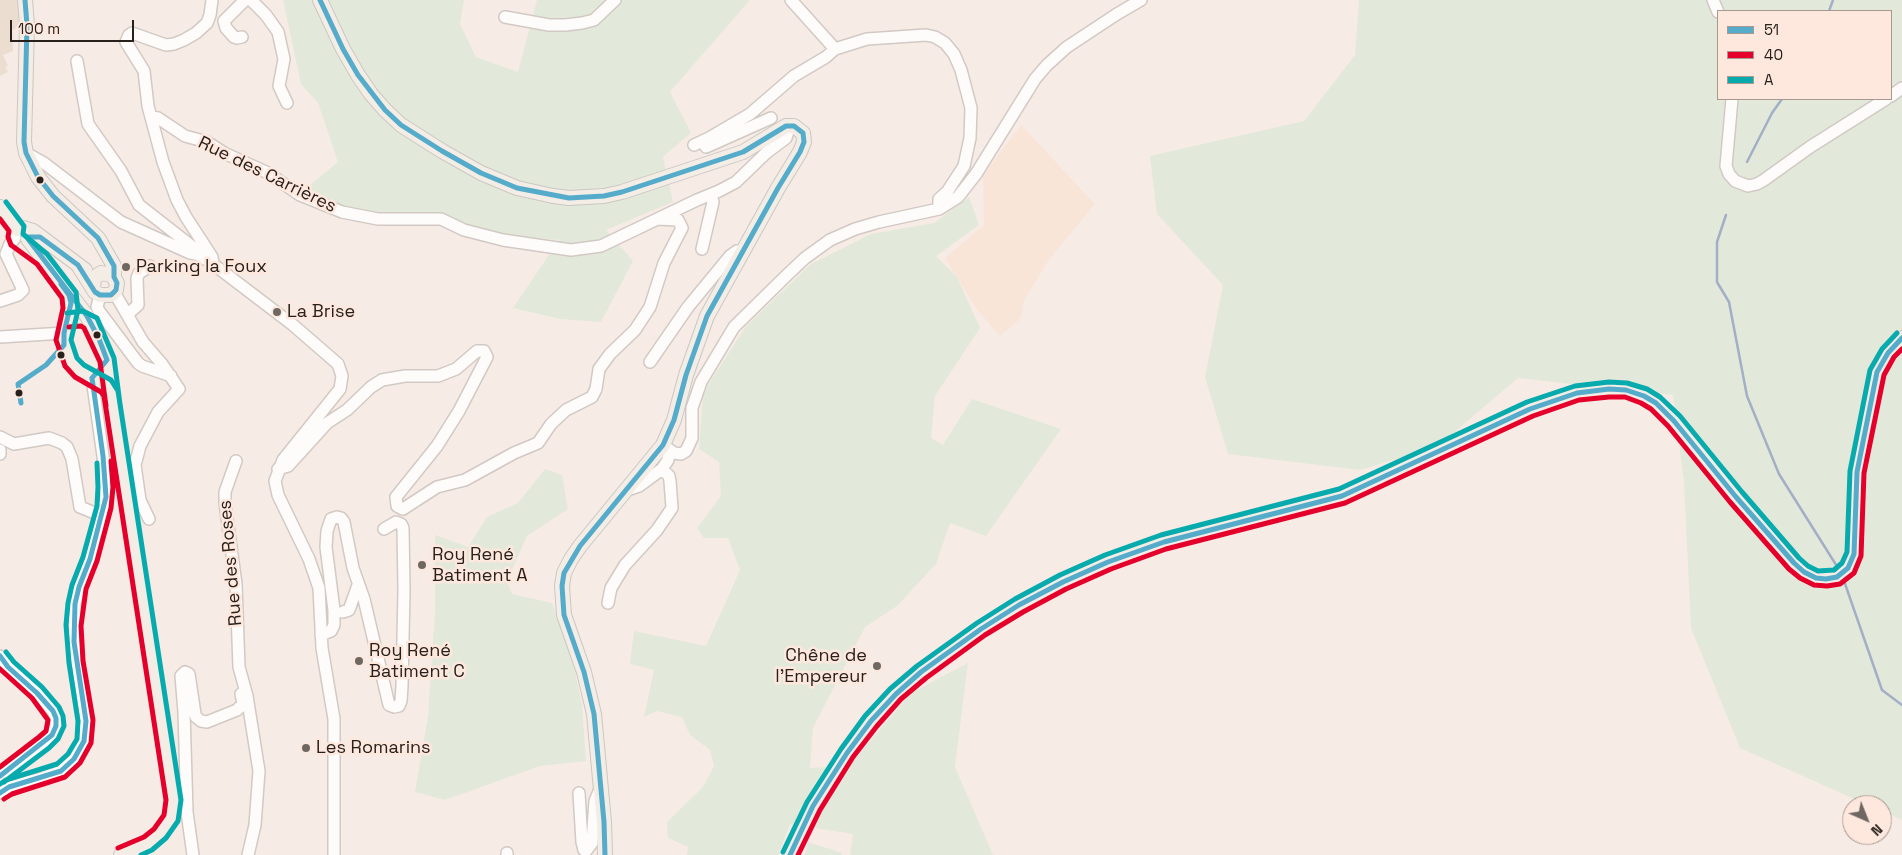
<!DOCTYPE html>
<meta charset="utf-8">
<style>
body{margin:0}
#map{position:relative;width:1902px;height:855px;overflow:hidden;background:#f6ebe5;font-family:"Space Grotesk",sans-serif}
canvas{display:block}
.legend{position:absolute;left:1717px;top:10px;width:175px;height:90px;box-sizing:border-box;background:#fee8dd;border:1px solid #a8988f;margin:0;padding:6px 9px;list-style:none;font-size:15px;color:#27201b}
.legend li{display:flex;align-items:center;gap:10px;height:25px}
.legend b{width:25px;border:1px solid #a8988f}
.north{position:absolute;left:1842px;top:795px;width:50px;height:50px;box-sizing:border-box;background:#fee8dd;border:1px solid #a8988f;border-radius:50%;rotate:136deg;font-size:14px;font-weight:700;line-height:20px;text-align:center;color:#27201b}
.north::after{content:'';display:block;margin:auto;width:18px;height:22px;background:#6f6762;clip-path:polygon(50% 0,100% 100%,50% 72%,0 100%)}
.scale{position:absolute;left:10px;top:20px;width:124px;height:22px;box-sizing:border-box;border:2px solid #27201b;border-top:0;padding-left:6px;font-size:15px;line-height:18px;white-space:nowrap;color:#27201b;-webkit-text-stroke:4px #fee8dd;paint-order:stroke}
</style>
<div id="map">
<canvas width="1902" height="855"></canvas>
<ul class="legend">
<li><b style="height:6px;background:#55abca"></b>51</li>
<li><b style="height:6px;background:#e4002b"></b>40</li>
<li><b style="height:6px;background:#08abad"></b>A</li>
</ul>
<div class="north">N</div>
<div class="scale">100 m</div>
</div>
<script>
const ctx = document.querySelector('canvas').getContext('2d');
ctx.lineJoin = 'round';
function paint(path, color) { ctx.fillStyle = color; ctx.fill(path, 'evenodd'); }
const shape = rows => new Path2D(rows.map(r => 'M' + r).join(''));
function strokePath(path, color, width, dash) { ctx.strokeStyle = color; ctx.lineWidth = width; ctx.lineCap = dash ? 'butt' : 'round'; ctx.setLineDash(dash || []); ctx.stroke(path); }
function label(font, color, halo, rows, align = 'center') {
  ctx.font = font + ' "Space Grotesk",sans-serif'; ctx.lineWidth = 5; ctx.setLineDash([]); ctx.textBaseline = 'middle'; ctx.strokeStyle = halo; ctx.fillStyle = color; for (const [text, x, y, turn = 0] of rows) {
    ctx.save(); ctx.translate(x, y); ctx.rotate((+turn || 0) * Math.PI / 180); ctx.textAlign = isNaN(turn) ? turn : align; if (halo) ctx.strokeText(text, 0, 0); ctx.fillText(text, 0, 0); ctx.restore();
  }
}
paint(shape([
 [1021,125,1095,204,1048,261,1024,300,1021,318,1000,336,976,308,945,258,984,225,983,176]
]), '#f9e4d8');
paint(shape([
 [0,0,21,0,22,24,19,25,19,29,12,30,13,51,3,55,8,66,5,67,8,72,0,76]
]), '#ecddd1');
paint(shape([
 [283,0,464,0,460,24,476,57,518,72,537,0,750,0,670,92,691,133,663,157,673,202,606,230,633,261,601,322,560,319,513,308,559,240,488,233,439,215,376,214,341,210,304,190,338,162,318,103,301,84],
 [1359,0,1902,0,1902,820,1882,811,1882,805,1868,805,1740,748,1691,628,1684,483,1673,395,1518,378,1437,447,1360,470,1228,454,1205,377,1223,285,1157,214,1150,156,1304,121,1355,55],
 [1718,11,1891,11,1891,99,1718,99],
 [969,197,979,225,936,256,957,277,980,328,935,396,931,438,943,445,972,399,1061,429,986,536,950,523,936,564,897,606,865,627,813,728,810,768,849,766,911,693,968,663,955,767,993,855,850,855,853,834,790,824,778,855,687,855,688,847,668,838,667,822,703,787,714,766,710,750,690,735,682,717,657,711,644,717,654,670,630,664,634,631,706,646,740,570,728,538,704,538,697,528,721,496,719,462,699,449,703,393,746,326,811,264,871,234,934,223],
 [545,469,562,475,568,509,527,536,507,581,512,594,552,603,570,650,582,704,586,761,540,766,445,800,415,792,428,716,435,612,435,535,468,547,487,517,518,503],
 [808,842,842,853,842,855,805,855]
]), '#e3e9da');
strokePath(shape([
 [1829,11,1833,0],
 [1747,162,1772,113,1782,99],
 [1726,215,1717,242,1717,282,1729,302,1747,396,1779,474,1838,568],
 [1843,578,1882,690,1902,705]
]), '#a3afc6', 2.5);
const minor = shape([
 [212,0,210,15,207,23,196,33,184,40,174,44,166,45,132,33,129,35,126,42,144,71,148,106,163,162,177,200,186,217,212,257,213,264],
 [251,0,266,15,278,32,284,59,279,86,287,103],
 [791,0,835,49],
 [1713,0,1718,12],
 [505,17,549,25,565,25,582,23,594,20,615,0],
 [242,37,237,38,234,37,226,28,224,21,245,0],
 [77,61,88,124,121,171,139,205,194,248,198,255],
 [1891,96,1902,88],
 [1732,99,1726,166,1729,174,1735,181,1748,186,1757,184,1764,180,1810,147,1886,99],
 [152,117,158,118,185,136,207,142,224,153,268,173,300,195,342,212,378,219,441,219,464,230,503,240,571,250,601,246,697,200,719,191,736,182,766,153,786,138,790,125],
 [694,145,709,138,750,114,794,76,826,57,835,49,867,39,926,35,935,37,945,43,954,54,961,70,971,108,970,138,964,166,947,192,939,199,939,209],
 [706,147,771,118],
 [26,153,44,163,121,222,190,253,199,255,213,264,293,325,338,364,342,376,340,389,283,460,275,481,278,495,309,559,319,588,322,648,334,719,334,855],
 [702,249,713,202,711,195],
 [114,292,143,342,162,364,179,389,158,412,140,446,135,465,140,500,149,519],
 [100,295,97,307,99,311,138,363,142,366,171,376],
 [0,301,18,295,23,290,6,254,10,244,15,238],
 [128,314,138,305,137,278,139,273,150,266],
 [0,337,64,333],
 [650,362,688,307,730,256,737,251,742,252],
 [0,437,14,444,49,438,62,443,67,447,72,459,80,507,102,516],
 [663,445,674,453,681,454,686,451,692,438,692,408,701,382,734,327,787,275,805,258,830,240,855,229,879,222,939,209,958,197,976,174,1035,79,1047,65,1067,47,1117,14,1141,0],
 [0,450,0,454],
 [236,461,225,492,225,503,236,584,239,667,247,696,259,771,255,825,248,855],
 [278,469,288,466,327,423,347,410,371,387,382,380,405,376,438,376,456,369,477,351,484,351,487,357,459,411,437,446,396,497,397,506,403,509,437,487,465,480,514,453,538,443,551,424,566,410,592,397,596,389,599,369,610,354,635,330,650,307,664,263,682,228,678,220,658,219],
 [627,490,639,486,662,469,668,460,669,450],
 [608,603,611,588,625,565,657,530,672,508,670,481,669,476,662,469],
 [343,612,349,610,358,585],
 [321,635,331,631,334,625,334,610,326,547,327,531,331,519,337,517,341,518,344,522,353,568,364,599,389,705,394,707,399,706,401,701,402,686,404,590,403,528,401,524,396,522,384,529],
 [0,656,8,667,37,693,53,711,56,718,56,726,52,735,44,743,0,776],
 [0,793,9,787,42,778,61,771,74,759,84,741,86,721,74,642,75,604,79,587,90,559,106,497,103,456,92,378],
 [579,793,582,842,584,850,586,851,592,843,595,801,601,787],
 [507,853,507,855],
 [193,855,187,812,184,712,181,676,185,672,189,674,195,714,196,717,201,721,207,722,237,710,243,704,241,694]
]);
const major = shape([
 [25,0,27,25,24,142,26,153,38,177,53,196,98,238,114,266,114,277],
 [320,0,343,49,358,75,371,94,385,110,401,125,442,151,481,173,517,188,553,196,569,198,604,196,622,192,743,152,786,126,794,126,803,133,804,142,800,152,778,188,707,316,686,375,674,420,663,445,580,546,571,559,564,573,562,586,564,615,584,672,594,714,604,822,605,855],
 [0,207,17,229],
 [17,229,23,228,33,231,85,270],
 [28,239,87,316,99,339,107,360,173,791,173,809,166,826,160,834,148,844,121,855],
 [78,265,95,292,100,295,111,295,116,290,117,283,112,275,101,273,94,278,93,288],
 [69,295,71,309,64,333,66,351,71,362,79,371,101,383,111,393],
 [790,855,813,806,847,753,871,721,896,694,921,672,981,629,1019,605,1063,582,1108,562,1164,542,1342,496,1530,409,1577,393,1609,389,1626,390,1644,396,1656,403,1674,421,1736,497,1794,563,1804,572,1816,578,1826,579,1837,577,1848,568,1854,554,1857,472,1877,372,1888,353,1902,338]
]);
strokePath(minor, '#d2c9c4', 14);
strokePath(major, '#ccc7c3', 16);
strokePath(minor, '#fefcfb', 11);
strokePath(major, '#f3ede6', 14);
strokePath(shape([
 [25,0,27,25,24,142,26,153,38,177,53,196,98,238,114,266,114,277,117,283,116,290,111,295,100,295,95,292,78,265,40,237,29,237,28,239,87,316,99,339,107,360,92,378],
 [320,0,343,49,358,75,385,110,401,125,442,151,481,173,517,188,569,198,604,196,622,192,743,152,786,126,794,126,803,133,804,142,800,152,778,188,707,316,686,375,674,420,663,445,580,546,564,573,562,586,564,615,584,672,594,714,604,822,605,855],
 [21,403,18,384,46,365,64,345,64,333,71,303,69,295,61,284],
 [0,656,8,667,37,693,53,711,56,718,56,726,52,735,0,776],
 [0,793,9,787,61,771,74,759,84,741,86,721,74,642,75,604,79,587,90,559,106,497,103,456,92,378],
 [790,855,813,806,847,753,871,721,896,694,921,672,981,629,1019,605,1063,582,1108,562,1164,542,1342,496,1530,409,1577,393,1609,389,1626,390,1644,396,1656,403,1674,421,1736,497,1794,563,1804,572,1816,578,1826,579,1837,577,1848,568,1854,554,1857,472,1877,372,1888,353,1902,338]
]), '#55abca', 5);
strokePath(shape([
 [0,219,9,231,8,237,11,245,37,264,62,298,63,308,56,340,65,366,75,377,101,392,104,396,166,800,164,815,154,829,144,837,118,848],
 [69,327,81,326,84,328,100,362,106,406],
 [0,669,32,698,48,720,46,731,39,737,0,767],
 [4,799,12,794,65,777,80,763,91,743,93,720,83,661,81,626,86,589,97,561,111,508,113,487,111,461],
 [798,855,820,810,853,757,877,726,901,699,926,678,985,635,1023,612,1066,589,1111,569,1166,549,1345,503,1533,416,1579,400,1609,397,1625,397,1641,403,1651,409,1668,426,1730,502,1789,569,1800,578,1814,585,1827,586,1840,584,1854,573,1861,556,1864,473,1884,375,1894,357,1902,349]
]), '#e4002b', 5);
strokePath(shape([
 [6,202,24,226,23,234,47,254,76,292,78,310,71,340,77,358,84,365,111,380,118,391,181,800,178,821,166,838,152,850,141,855],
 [67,313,83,311,97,318,114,358,120,404],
 [4,782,49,748,58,739,64,726,63,716,59,707,42,687,14,662,6,652],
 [0,784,6,780,57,764,68,754,77,739,78,721,69,663,66,625,68,603,72,585,83,557,97,506,98,487,97,463],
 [783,852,807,802,841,749,865,716,890,689,917,666,977,623,1015,599,1060,575,1105,555,1161,535,1339,489,1527,402,1575,386,1609,382,1627,383,1647,389,1660,397,1680,416,1742,492,1799,558,1808,566,1818,571,1834,570,1842,563,1847,552,1850,471,1870,370,1882,349,1897,333]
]), '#08abad', 5);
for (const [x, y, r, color] of [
 [40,180,4.5,"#27201b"],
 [126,267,5,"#6f6762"],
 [277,312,5,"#6f6762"],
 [97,335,4.5,"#27201b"],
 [61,355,4.5,"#27201b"],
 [19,393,4.5,"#27201b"],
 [422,565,5,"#6f6762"],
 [359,661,5,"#6f6762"],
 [877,666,5,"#6f6762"],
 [306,748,5,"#6f6762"]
]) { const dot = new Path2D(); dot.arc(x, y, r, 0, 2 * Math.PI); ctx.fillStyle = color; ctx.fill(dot); strokePath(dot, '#fee8dd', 2); }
label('18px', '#27201b', '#fee8dd', [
 ["Rue des Carrières",267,175,26],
 ["Rue des Roses",231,563,-95]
]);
label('18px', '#27201b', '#fee8dd', [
 ["Parking la Foux",136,267],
 ["La Brise",287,312],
 ["Roy René",432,555],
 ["Batiment A",432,576],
 ["Roy René",369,651],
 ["Batiment C",369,672],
 ["Chêne de",867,656,"right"],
 ["l'Empereur",867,677,"right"],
 ["Les Romarins",316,748]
], 'left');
</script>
